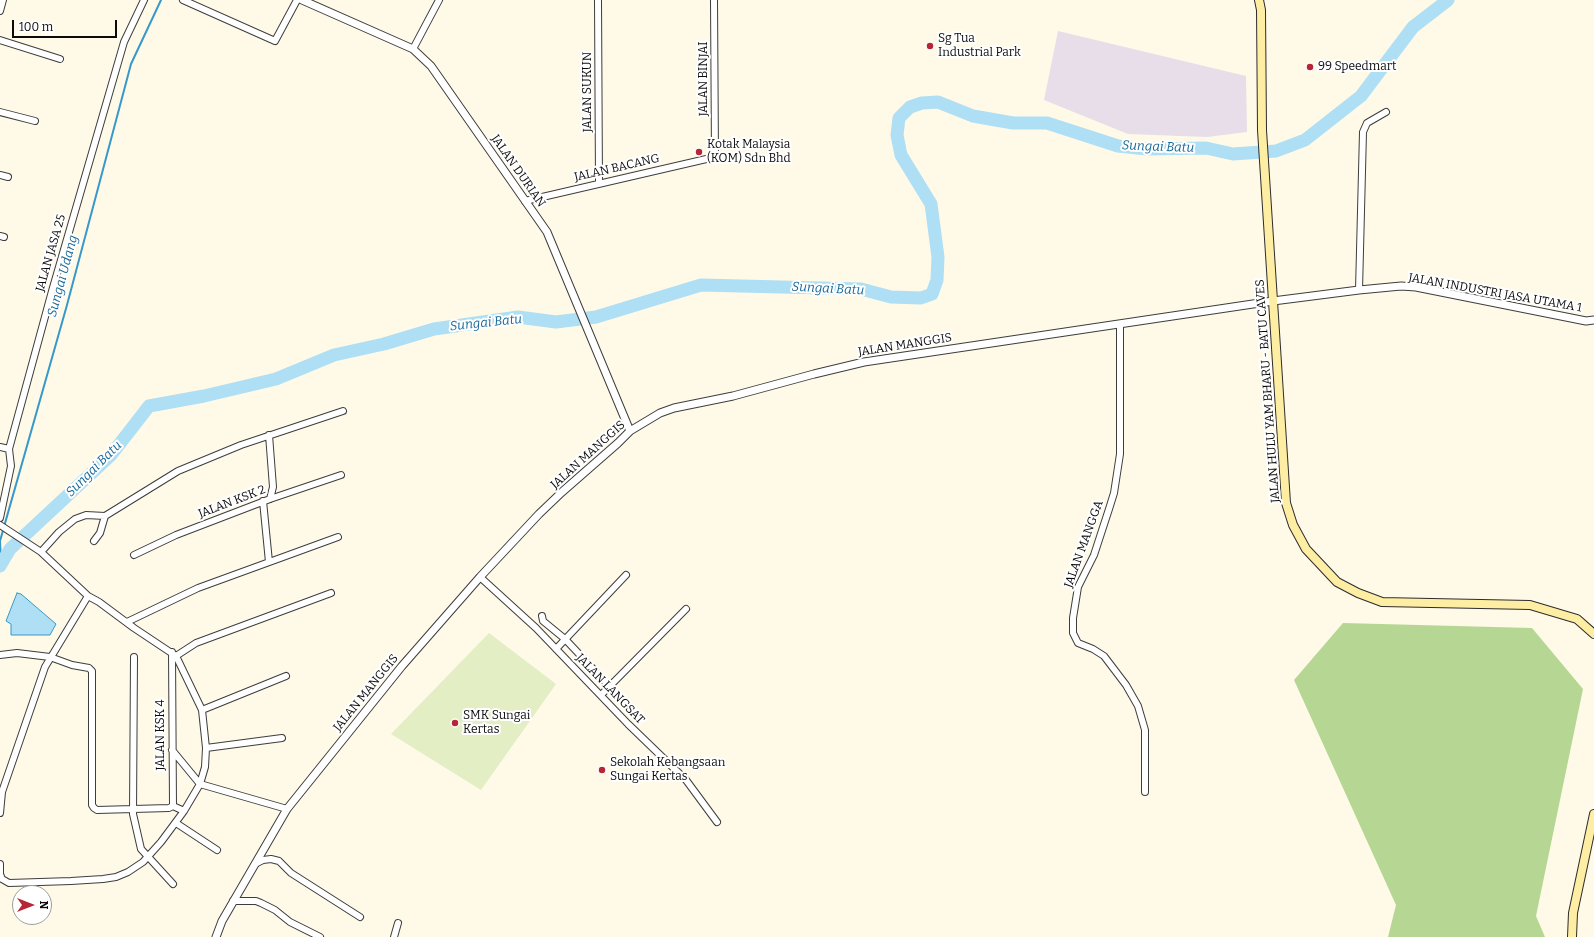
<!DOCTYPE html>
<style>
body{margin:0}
#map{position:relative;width:1594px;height:937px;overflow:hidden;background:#fff9e8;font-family:Bitter,serif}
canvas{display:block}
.north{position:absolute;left:12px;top:885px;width:40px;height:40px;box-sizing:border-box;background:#fff;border:1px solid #9d9d9d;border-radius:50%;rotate:90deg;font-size:11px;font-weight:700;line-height:16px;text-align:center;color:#0a0a0a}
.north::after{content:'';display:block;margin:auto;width:14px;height:18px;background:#b62637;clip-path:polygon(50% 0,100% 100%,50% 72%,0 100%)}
.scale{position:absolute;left:12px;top:20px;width:105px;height:18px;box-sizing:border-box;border:2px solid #0a0a0a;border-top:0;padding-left:5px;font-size:12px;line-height:14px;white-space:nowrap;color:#0a0a0a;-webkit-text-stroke:3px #fff;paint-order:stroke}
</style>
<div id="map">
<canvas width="1594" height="937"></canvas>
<div class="north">N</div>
<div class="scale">100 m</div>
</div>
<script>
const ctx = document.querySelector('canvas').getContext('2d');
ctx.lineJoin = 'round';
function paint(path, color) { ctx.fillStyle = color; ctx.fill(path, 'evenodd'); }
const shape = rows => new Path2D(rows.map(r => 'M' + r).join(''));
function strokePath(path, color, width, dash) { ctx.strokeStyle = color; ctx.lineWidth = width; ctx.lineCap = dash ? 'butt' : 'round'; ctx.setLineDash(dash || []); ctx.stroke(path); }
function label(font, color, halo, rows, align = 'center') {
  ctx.font = font + ' Bitter,serif'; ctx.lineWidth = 4; ctx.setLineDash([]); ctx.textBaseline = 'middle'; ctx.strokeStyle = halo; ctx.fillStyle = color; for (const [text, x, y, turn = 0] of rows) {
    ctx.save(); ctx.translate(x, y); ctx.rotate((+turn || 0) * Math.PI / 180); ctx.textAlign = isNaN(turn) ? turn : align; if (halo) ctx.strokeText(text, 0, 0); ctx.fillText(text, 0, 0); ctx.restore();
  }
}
paint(shape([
 [1058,31,1246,76,1247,132,1207,137,1128,134,1044,100]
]), '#e7dee9');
paint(shape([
 [1343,623,1532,628,1583,689,1536,916,1545,937,1388,937,1396,905,1294,680]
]), '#b6d793');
paint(shape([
 [489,633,556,684,481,790,391,734]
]), '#e3eec5');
const water = shape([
 [17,593,21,594,56,624,50,635,11,635,11,624,6,621,17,593]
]);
paint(water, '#aedff4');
strokePath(water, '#3799ca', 1);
strokePath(shape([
 [1,562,0,541,67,305,131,64,161,0]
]), '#3799ca', 2);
strokePath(shape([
 [0,566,10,549,111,455,149,406,204,396,276,379,334,355,384,344,434,329,518,317,556,322,596,317,701,285,861,289,891,297,921,298,932,294,937,280,938,257,931,204,901,155,897,135,899,118,910,107,922,103,938,102,973,116,1013,123,1047,123,1118,146,1147,149,1206,148,1233,154,1276,151,1305,140,1361,96,1413,27,1448,0]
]), '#aedff4', 13);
const minor = shape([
 [183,0,275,41,297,0],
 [598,0,599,183],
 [0,11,3,0],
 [0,40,60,59],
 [413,49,439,0],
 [0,112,35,121],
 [0,175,8,177],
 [525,201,715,157,714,0],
 [0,236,4,237],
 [1359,290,1363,132,1367,123,1386,112],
 [1120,324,1120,454,1114,493,1109,509,1094,555,1078,587,1073,618,1073,633,1078,643,1093,649,1104,656,1126,685,1138,706,1145,730,1145,792],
 [269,435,273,487,270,499],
 [0,447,9,449],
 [263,501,269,562],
 [0,518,11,466,9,449,52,291,124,42,144,0],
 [0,525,41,552,88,596,99,602,134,628,176,656,202,710,206,748,205,767,200,784,184,811,161,842,143,862,128,872,116,877,103,879,71,881,9,883,2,879,0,874,0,864],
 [94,541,100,533,105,516,178,471,241,445,343,411],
 [41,552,59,532,75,519,86,515,105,516],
 [134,555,176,535,270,499,341,475],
 [480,577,536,628,628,724,686,780,717,822],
 [542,616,543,621,565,639,628,706],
 [127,622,198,588,338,537],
 [556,649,626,575],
 [172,652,173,806,184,811],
 [0,655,17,653,50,657,72,665,89,668,92,671,92,805,94,808,97,810,169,808,173,806],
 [176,656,196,643,331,593],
 [134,657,133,814,141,849,173,884],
 [601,695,686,609],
 [202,710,286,676],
 [206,748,282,738],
 [172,750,200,784],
 [200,784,287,809],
 [0,813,2,792,45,667,88,596],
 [176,823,217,850],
 [255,864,263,860,271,859,279,861,291,873,360,917],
 [233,901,256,901,261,903,275,910,290,922,320,937],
 [394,937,398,923]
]);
const tertiary = shape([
 [302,0,413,49,431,66,547,232,630,431],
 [216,937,222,921,287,809,402,666,480,577,539,514,562,492,618,443,630,431,660,413,674,408,733,396,814,374,864,362,1273,301,1359,290,1401,286,1416,287,1586,321,1594,320]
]);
const secondary = shape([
 [1259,0,1261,10,1262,130,1286,503,1293,525,1306,549,1337,582,1358,593,1382,602,1530,605,1577,619,1594,634],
 [1572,937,1573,913,1594,814]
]);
strokePath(minor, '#3d3d3d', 8);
strokePath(tertiary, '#3d3d3d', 9);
strokePath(secondary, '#2c2c2c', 10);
strokePath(minor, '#fff', 6);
strokePath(tertiary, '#fff', 7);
strokePath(secondary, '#fdeea4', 8);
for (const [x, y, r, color] of [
 [930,46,4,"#b62637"],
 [1310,67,4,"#b62637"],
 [699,152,4,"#b62637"],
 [455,723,4,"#b62637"],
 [602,770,4,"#b62637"]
]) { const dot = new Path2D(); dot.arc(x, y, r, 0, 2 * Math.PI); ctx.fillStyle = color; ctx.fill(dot); strokePath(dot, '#fff', 1.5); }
label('12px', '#0a0a0a', '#fff', [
 ["Sg Tua",938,39],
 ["Industrial Park",938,53],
 ["99 Speedmart",1318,67],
 ["Kotak Malaysia",707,145],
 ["(KOM) Sdn Bhd",707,159],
 ["SMK Sungai",463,716],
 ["Kertas",463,730],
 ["Sekolah Kebangsaan",610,763],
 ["Sungai Kertas",610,777]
], 'left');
label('12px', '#0a0a0a', '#fff', [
 ["JALAN BINJAI",704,79,-90],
 ["JALAN SUKUN",588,92,-90],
 ["JALAN BACANG",617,168,-13],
 ["JALAN DURIAN",518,171,55],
 ["JALAN JASA 25",51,253,-74],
 ["JALAN INDUSTRI JASA UTAMA 1",1495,293,10],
 ["JALAN MANGGIS",905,345,-9],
 ["JALAN HULU YAM BHARU - BATU CAVES",1268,391,-94],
 ["JALAN MANGGIS",588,455,-42],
 ["JALAN KSK 2",232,502,-21],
 ["JALAN MANGGA",1084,544,-70],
 ["JALAN LANGSAT",610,689,46],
 ["JALAN MANGGIS",366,693,-51],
 ["JALAN KSK 4",161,735,-90]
]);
label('italic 13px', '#186898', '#fff', [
 ["Sungai Batu",1158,147,2],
 ["Sungai Udang",63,276,-75],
 ["Sungai Batu",828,289,3],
 ["Sungai Batu",486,323,-6],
 ["Sungai Batu",94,469,-45]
]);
</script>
